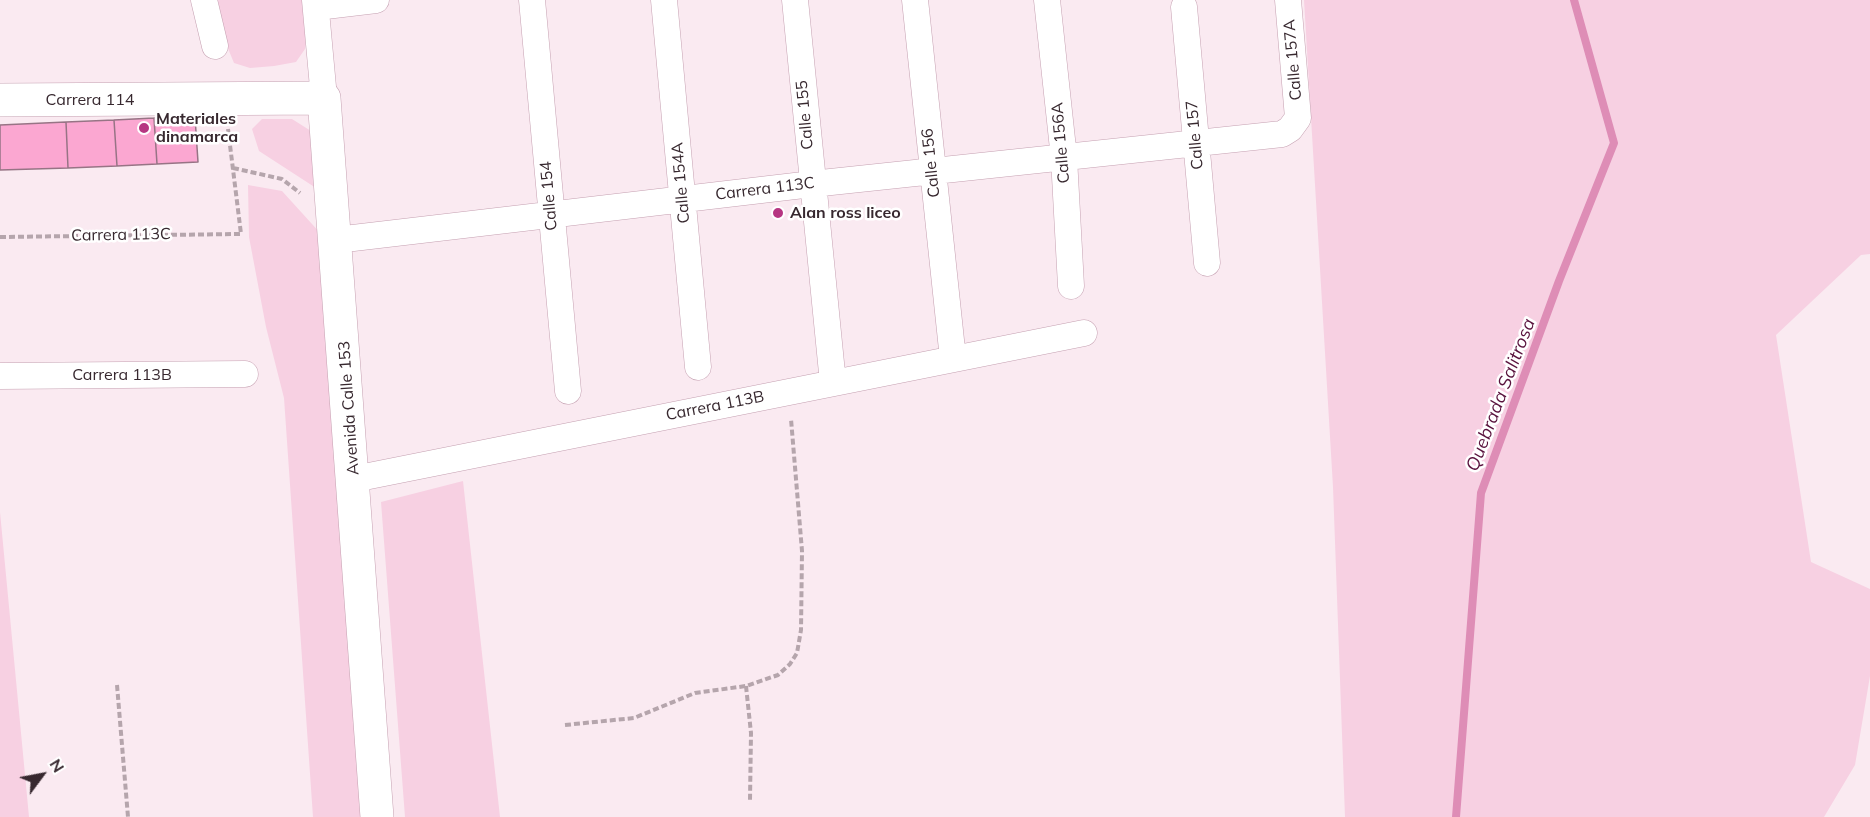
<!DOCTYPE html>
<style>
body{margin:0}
#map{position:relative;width:1870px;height:817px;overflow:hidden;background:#faeaf1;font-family:Mulish,sans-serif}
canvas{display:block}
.north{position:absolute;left:12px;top:745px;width:60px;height:60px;-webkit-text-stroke:4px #fff;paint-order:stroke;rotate:58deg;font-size:16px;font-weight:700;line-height:24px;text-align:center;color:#37282f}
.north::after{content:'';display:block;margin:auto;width:21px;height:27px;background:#37282f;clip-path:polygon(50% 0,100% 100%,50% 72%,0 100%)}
</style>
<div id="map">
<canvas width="1870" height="817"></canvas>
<div class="north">N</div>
</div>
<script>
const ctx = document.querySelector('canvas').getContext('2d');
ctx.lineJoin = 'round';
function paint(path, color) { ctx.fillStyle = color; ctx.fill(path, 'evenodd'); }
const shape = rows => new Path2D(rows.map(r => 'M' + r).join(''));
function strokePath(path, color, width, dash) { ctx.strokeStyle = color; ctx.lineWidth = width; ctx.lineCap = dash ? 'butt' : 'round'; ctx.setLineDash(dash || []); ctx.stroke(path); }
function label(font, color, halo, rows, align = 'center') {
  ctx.font = font + ' Mulish,sans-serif'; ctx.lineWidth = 5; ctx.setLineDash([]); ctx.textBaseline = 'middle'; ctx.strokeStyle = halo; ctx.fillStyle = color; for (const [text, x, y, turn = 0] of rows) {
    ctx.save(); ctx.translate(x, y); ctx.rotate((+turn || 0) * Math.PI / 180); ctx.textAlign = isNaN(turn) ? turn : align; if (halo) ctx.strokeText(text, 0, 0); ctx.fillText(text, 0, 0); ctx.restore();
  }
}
paint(shape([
 [218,0,302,0,307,26,305,49,296,62,274,66,250,68,234,63,222,34],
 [1304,0,1870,0,1870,254,1861,255,1776,335,1811,562,1870,589,1870,676,1855,765,1824,817,1345,817,1333,487],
 [262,119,292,119,311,131,316,188,259,151,252,129],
 [248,185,282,191,322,235,363,817,313,817,284,398,266,327,249,237],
 [463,481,500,817,405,817,381,502],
 [0,512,29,817,0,817]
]), '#f7d0e2');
strokePath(shape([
 [1456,817,1481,493,1559,281,1614,143,1574,0]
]), '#de8db6', 8);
const building = shape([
 [195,117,198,162,157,164,154,118,195,117],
 [154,118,157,164,117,166,114,120,154,118],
 [114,120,117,166,68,168,66,122,114,120],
 [66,122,68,168,0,170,0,125,66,122]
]);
paint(building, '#fba7d1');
strokePath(building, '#977485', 1.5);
const street = shape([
 [204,0,215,46],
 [315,0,324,98],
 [532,0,568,391],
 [664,0,698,367],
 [795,0,833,383],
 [915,0,953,359],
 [1047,0,1064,158,1071,286],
 [317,7,376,0],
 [1184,7,1207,263],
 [336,240,812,184,1282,134,1290,129,1298,118,1288,0],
 [0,376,245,374],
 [354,479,1084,333]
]);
const secondary = shape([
 [0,100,324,98,377,817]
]);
strokePath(street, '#c5a0b1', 27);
strokePath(secondary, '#c5a0b1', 34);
strokePath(shape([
 [233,168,282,179,300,193],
 [0,237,241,234,228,129],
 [117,685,128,817],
 [746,686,751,733,750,800],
 [565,725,634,718,695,693,746,686,778,675,790,664,797,653,801,630,802,551,791,419]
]), '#b5a5ac', 4, [6, 3]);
strokePath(street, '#fff', 26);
strokePath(secondary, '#fff', 33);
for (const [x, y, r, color] of [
 [144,128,6,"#b63682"],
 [778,213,6,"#b63682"]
]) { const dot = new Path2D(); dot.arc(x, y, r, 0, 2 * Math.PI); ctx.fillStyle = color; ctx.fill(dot); strokePath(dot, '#fff', 2); }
label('16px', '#37282f', '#fff', [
 ["Calle 157A",1293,60,-95],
 ["Carrera 114",90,100],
 ["Calle 155",805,115,-95],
 ["Calle 157",1195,135,-95],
 ["Calle 156A",1061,143,-95],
 ["Calle 156",931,163,-96],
 ["Calle 154A",681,183,-95],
 ["Carrera 113C",765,189,-7],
 ["Calle 154",549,196,-95],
 ["Carrera 113C",121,235,-1],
 ["Carrera 113B",122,375],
 ["Carrera 113B",715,406,-11],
 ["Avenida Calle 153",349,408,-94]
]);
label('bold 16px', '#37282f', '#fff', [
 ["Materiales",156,119],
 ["dinamarca",156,137],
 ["Alan ross liceo",790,213]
], 'left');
label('italic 18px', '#59123d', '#fff', [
 ["Quebrada Salitrosa",1501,395,-69]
]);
</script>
